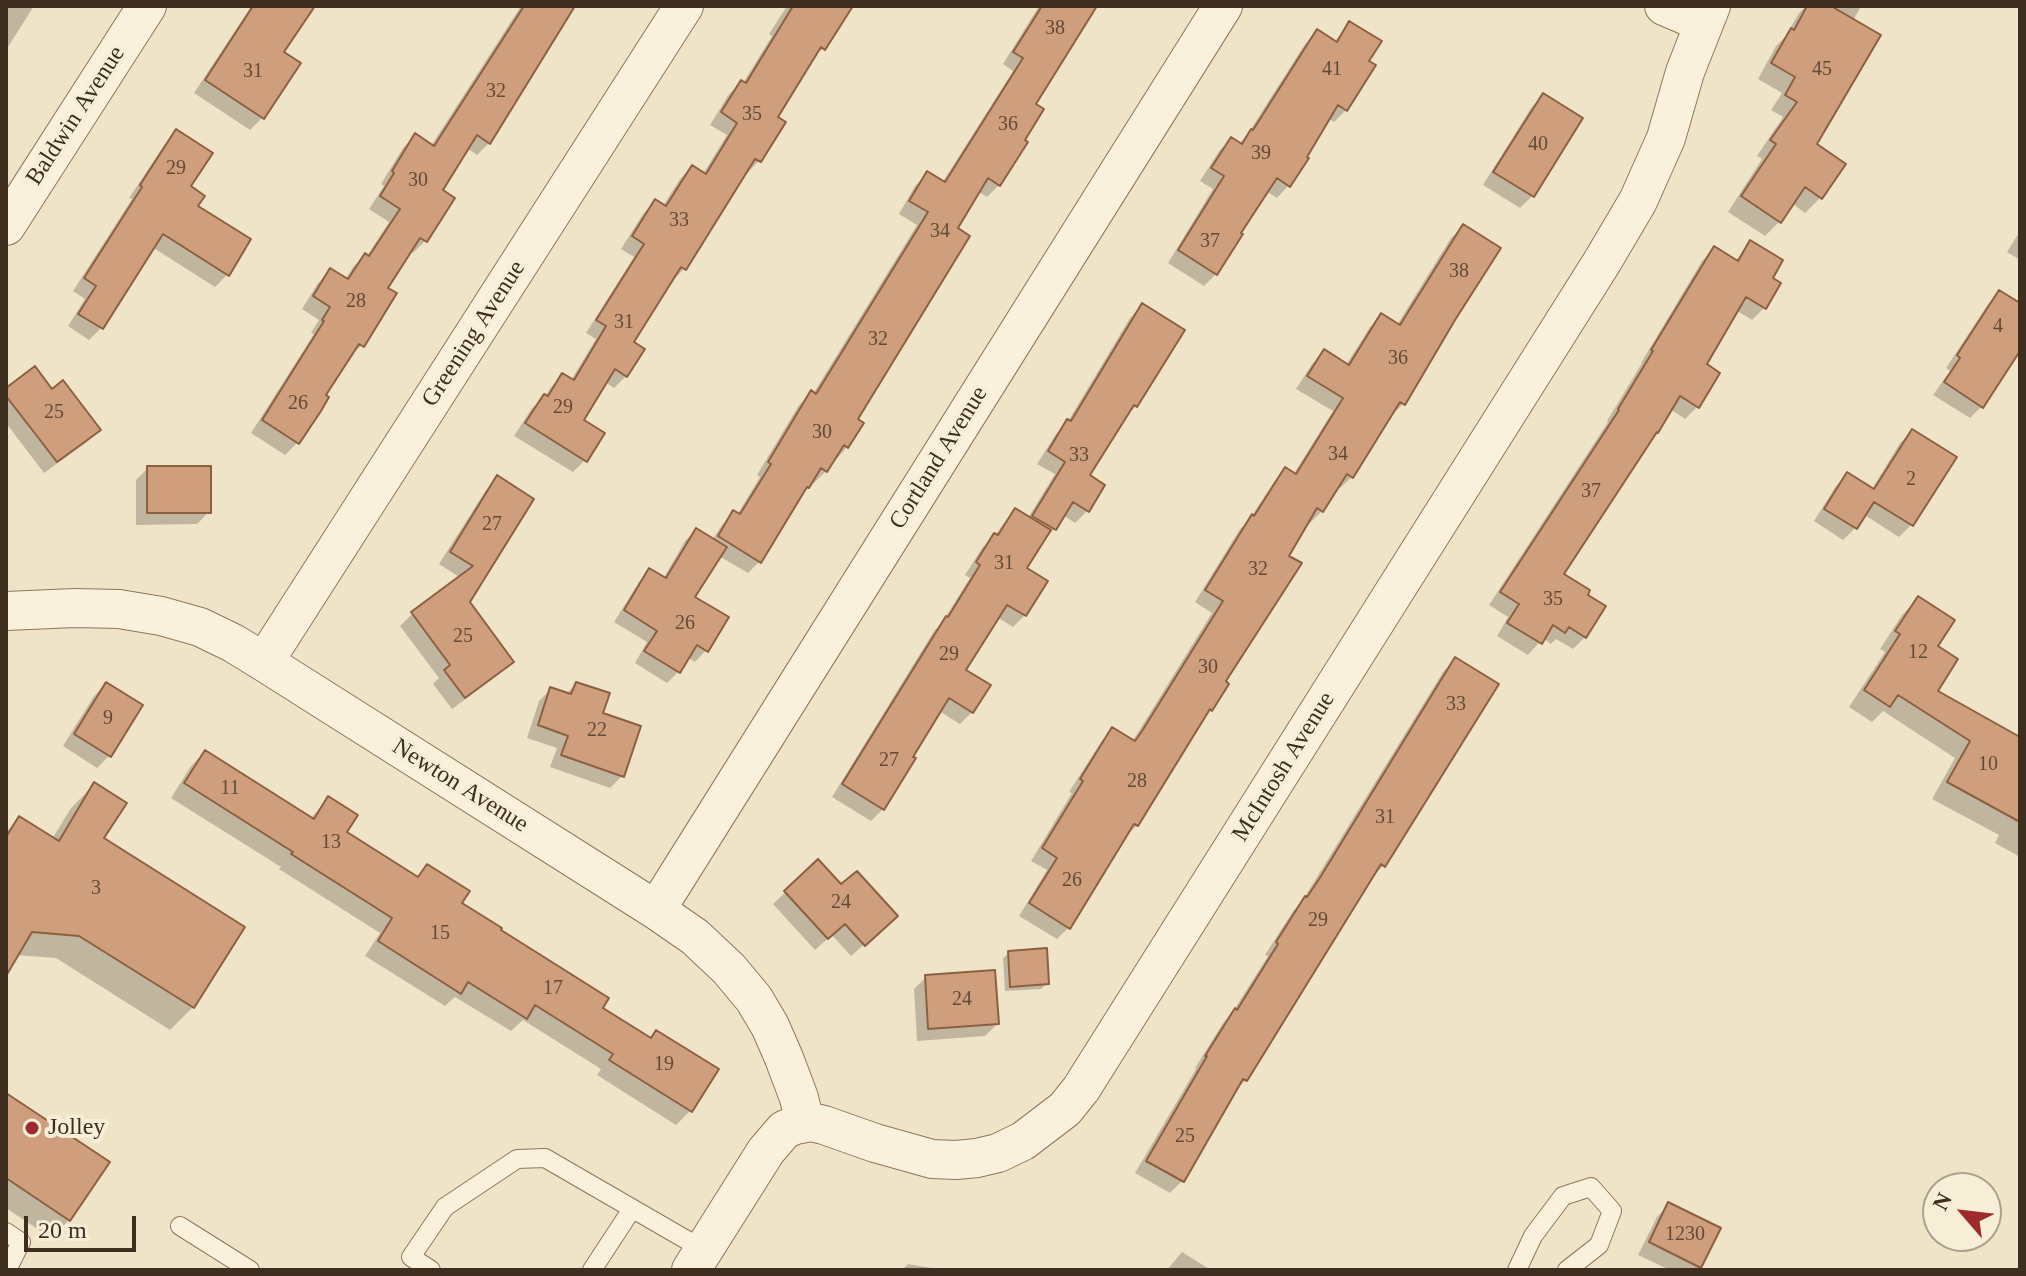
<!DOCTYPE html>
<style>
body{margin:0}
#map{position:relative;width:2026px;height:1276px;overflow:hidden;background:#f0e4c8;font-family:"Times New Roman",serif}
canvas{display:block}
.frame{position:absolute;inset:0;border:8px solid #3d2e20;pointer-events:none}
.north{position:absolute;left:1922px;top:1172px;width:80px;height:80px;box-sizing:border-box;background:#f7eed8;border:2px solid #ada18e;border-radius:50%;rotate:298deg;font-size:22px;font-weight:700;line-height:32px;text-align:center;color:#3d2e20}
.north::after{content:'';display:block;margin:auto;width:28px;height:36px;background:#9e2a2b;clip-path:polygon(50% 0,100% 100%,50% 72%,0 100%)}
.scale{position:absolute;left:24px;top:1216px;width:112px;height:36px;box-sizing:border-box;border:4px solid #3d2e20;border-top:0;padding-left:10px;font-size:24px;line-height:28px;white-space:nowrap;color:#3d2e20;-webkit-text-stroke:6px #f7eed8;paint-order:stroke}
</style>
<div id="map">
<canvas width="2026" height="1276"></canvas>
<div class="frame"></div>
<div class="north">N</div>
<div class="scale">20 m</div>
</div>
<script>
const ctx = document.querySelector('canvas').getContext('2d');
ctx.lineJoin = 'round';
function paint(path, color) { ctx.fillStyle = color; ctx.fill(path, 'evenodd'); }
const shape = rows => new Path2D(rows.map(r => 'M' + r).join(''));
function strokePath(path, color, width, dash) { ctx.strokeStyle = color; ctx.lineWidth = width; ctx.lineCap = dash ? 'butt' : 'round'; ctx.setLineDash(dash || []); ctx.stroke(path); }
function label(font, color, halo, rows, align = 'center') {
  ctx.font = font + ' "Times New Roman",serif'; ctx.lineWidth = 8; ctx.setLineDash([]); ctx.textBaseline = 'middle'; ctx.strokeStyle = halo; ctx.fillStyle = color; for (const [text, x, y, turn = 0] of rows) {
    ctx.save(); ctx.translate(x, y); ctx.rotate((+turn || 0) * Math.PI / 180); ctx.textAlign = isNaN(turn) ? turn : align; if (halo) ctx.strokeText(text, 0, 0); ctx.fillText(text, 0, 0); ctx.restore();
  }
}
paint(shape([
 [6,6,34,6,6,50],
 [247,6,312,6,282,53,298,64,262,118,250,130,194,93,250,8],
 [521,6,572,6,489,143,477,155,467,148,440,190,425,241,413,253,410,251,385,289,362,345,349,357,297,443,285,455,251,433,314,334,311,333,319,320,302,309,318,283,330,271,345,280,353,267,365,255,367,256,389,222,369,209,384,186,381,184,403,148,415,136,431,146],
 [787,6,850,6,823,48,811,60,776,118,783,123,759,161,747,173,744,172,684,269,672,281,631,343,626,376,614,388,605,382,581,421,585,460,573,472,514,436,532,408,545,397,551,387,563,375,571,380,596,339,586,333,634,257,621,249,643,214,655,201,663,206,680,179,692,167,703,174,727,135,710,125,729,94,741,82,743,83,772,36,769,34],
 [1039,6,1095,6,1033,105,1022,141,1025,143,999,185,987,197,977,191,855,420,847,447,826,471,814,483,811,481,802,492,760,561,748,573,719,556,693,597,706,650,695,662,687,657,678,672,667,683,635,663,647,642,614,622,639,582,650,571,663,579,685,541,696,530,712,540,722,525,734,513,737,515,760,477,757,475,799,405,812,393,813,394,917,225,899,214,915,186,927,174,942,183,1013,71,1003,64],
 [1806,6,1861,6,1853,21,1814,145,1843,164,1820,198,1805,213,1792,203,1780,221,1765,236,1728,212,1762,159,1757,156,1783,117,1771,110,1782,93,1758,79,1776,46,1785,37,1799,13],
 [1350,23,1366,62,1346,110,1334,122,1328,118,1288,186,1277,198,1266,191,1216,274,1204,286,1168,263,1213,189,1200,181,1219,151,1231,139,1239,144,1247,135,1305,44,1317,32,1334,42],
 [1543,95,1532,196,1520,208,1483,185,1531,108],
 [177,132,195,206,227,275,215,287,152,247,101,328,89,340,68,326,85,299,73,291,132,199,129,198,165,144],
 [1463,227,1403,404,1391,416,1352,477,1340,488,1337,487,1322,511,1310,523,1307,521,1286,556,1211,710,1202,718,1137,825,1125,837,1069,927,1057,939,1019,916,1047,870,1031,861,1072,793,1069,792,1101,742,1113,730,1132,742,1212,613,1195,602,1240,529,1249,520,1274,482,1286,470,1293,475,1333,411,1296,389,1312,364,1324,352,1346,365,1370,327,1382,316,1397,325,1451,238],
 [2020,231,2020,260,2007,252],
 [1751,243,1770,279,1778,284,1764,308,1752,320,1736,310,1704,365,1697,407,1685,419,1670,409,1561,575,1585,637,1573,649,1556,639,1551,644,1543,638,1528,655,1497,636,1508,617,1489,605,1608,422,1607,421,1642,363,1641,363,1702,261,1714,249,1735,261],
 [2000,292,2020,305,2020,347,1982,406,1970,418,1933,395,1950,371,1946,368,1988,304],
 [1142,306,1136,406,1123,419,1087,476,1087,511,1075,523,1063,515,1054,529,1041,543,1024,569,1025,615,1013,627,997,617,963,671,972,712,960,724,939,711,883,809,871,821,832,797,934,631,941,624,970,578,965,575,982,548,995,536,1004,523,1016,511,1028,518,1055,474,1037,464,1056,434,1067,423,1130,318],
 [6,391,52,391,99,430,87,442,44,473,6,423],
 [1912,431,1954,458,1911,525,1899,537,1863,514,1855,528,1843,540,1814,521,1836,486,1848,474,1872,489,1900,443],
 [148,468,209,512,197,524,136,525,136,480],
 [498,478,468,602,511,662,499,674,452,709,433,684,439,678,400,626,412,614,461,578,439,564,486,490],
 [1918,598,1936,647,1935,692,2020,750,2020,857,1995,843,1999,835,1932,799,1955,758,1883,711,1872,722,1849,707,1885,652,1880,649,1902,615],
 [1455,660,1384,865,1372,877,1246,1080,1233,1092,1182,1181,1170,1193,1135,1173,1196,1069,1195,1068,1223,1023,1232,1013,1268,956,1265,955,1293,911,1301,903,1309,890,1443,672],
 [106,684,109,756,97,768,63,746,94,696],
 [576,684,600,714,622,776,610,788,550,767,557,748,527,738,539,701,551,689,566,694],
 [205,752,310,819,328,799,344,833,415,878,427,866,460,903,600,1008,649,1039,656,1032,716,1070,690,1111,676,1125,597,1075,601,1069,523,1020,511,1031,455,997,445,1006,365,956,380,933,279,869,281,867,171,798,191,766],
 [94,785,102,839,193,1007,170,1030,56,958,15,955,6,964,6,832,19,819,52,839,71,808],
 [818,862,883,928,851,956,832,935,815,950,773,904],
 [1009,953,1047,983,1041,989,1005,991,1003,958],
 [926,977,997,1024,985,1036,917,1041,914,989],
 [6,1096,69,1220,51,1238,6,1208],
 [1669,1204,1700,1266,1696,1270,1670,1270,1638,1255,1657,1217],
 [1182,1252,1211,1270,1167,1270],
 [908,1264,943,1270,902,1270]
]), '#0003');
const building = shape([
 [253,6,315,6,284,52,301,63,264,119,205,80,253,6],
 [524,6,575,6,490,144,477,135,443,190,455,198,427,242,420,238,388,288,397,293,364,347,359,344,326,395,329,397,321,411,299,444,262,420,324,321,322,320,330,307,313,296,330,268,348,279,365,253,369,256,400,209,380,196,394,173,392,171,415,133,434,146,524,6],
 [793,6,853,6,825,50,821,47,778,117,786,122,761,162,755,159,686,270,681,267,634,342,645,349,627,377,615,369,584,420,605,433,587,462,525,423,544,394,548,396,562,373,574,380,606,326,596,320,644,244,632,236,655,199,666,206,692,165,706,174,737,123,721,112,741,80,746,83,793,6],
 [1042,6,1097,6,1036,104,1044,109,1025,140,1028,142,1000,186,988,178,958,228,970,236,858,419,864,423,848,448,844,445,827,472,821,468,809,488,807,487,761,563,718,536,733,510,740,514,771,464,768,462,811,390,816,394,928,212,909,201,927,171,945,182,1023,58,1013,52,1042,6],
 [1807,6,1831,6,1881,35,1817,144,1846,164,1822,199,1805,187,1781,223,1741,196,1776,144,1770,140,1797,102,1785,95,1795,77,1771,63,1791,28,1794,30,1807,6],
 [1349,21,1382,41,1369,61,1376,65,1347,111,1338,105,1307,157,1309,158,1290,187,1277,178,1241,233,1243,234,1217,275,1178,250,1224,176,1211,168,1231,137,1242,144,1251,129,1253,130,1317,29,1337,42,1349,21],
 [1543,93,1583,118,1534,197,1493,172,1543,93],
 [176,129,213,153,191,186,205,196,198,206,251,239,229,276,163,234,103,329,78,314,96,286,84,278,142,187,140,185,176,129],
 [1463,224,1501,248,1455,320,1405,405,1400,402,1353,478,1347,474,1323,512,1317,508,1289,556,1302,563,1226,681,1229,684,1212,711,1210,709,1138,826,1134,824,1070,929,1029,903,1057,858,1042,848,1083,781,1080,779,1112,727,1135,741,1142,731,1223,601,1205,590,1252,514,1254,516,1285,467,1296,474,1343,398,1307,376,1324,349,1349,365,1381,313,1400,325,1463,224],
 [1750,240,1783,260,1773,278,1781,283,1766,309,1746,297,1707,364,1720,373,1699,408,1680,396,1658,433,1657,432,1564,574,1590,590,1588,595,1606,606,1586,638,1569,627,1565,633,1553,625,1542,644,1507,623,1519,604,1500,592,1619,410,1618,409,1653,351,1651,350,1714,246,1738,261,1750,240],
 [1999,290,2020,303,2020,351,1983,408,1944,382,1960,358,1957,355,1999,290],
 [1142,303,1185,330,1137,407,1134,405,1090,475,1105,485,1089,512,1073,502,1056,530,1032,516,1065,462,1048,451,1067,419,1071,421,1142,303],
 [35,366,52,389,63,380,101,430,57,462,6,396,6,388,35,366],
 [1912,429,1957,457,1913,526,1874,502,1857,529,1824,509,1847,472,1874,489,1912,429],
 [147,466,211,466,211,513,147,513,147,466],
 [497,475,534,499,470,602,514,662,465,698,444,670,450,665,411,612,473,566,450,552,497,475],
 [1015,508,1051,530,1027,568,1048,581,1026,616,1007,605,966,670,991,685,973,713,949,698,913,757,916,758,884,810,842,784,946,616,948,617,980,565,976,562,994,533,998,535,1015,508],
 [696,528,727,547,695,597,729,617,708,652,697,645,680,673,644,651,657,631,624,610,649,568,666,578,696,528],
 [1918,596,1955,620,1938,646,1958,659,1938,691,2020,737,2020,822,1947,782,1970,741,1898,695,1890,707,1864,690,1900,634,1895,631,1918,596],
 [1455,657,1499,684,1385,867,1381,864,1247,1081,1243,1079,1184,1182,1146,1161,1207,1056,1205,1056,1235,1008,1237,1010,1278,944,1276,942,1305,896,1307,897,1321,876,1455,657],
 [106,682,143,705,111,757,74,734,106,682],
 [576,682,610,693,603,713,641,726,624,777,561,755,568,736,538,725,550,687,571,694,576,682],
 [205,750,314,819,328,796,358,815,347,832,418,877,427,864,470,891,462,903,502,928,501,930,609,998,603,1008,651,1038,656,1030,719,1069,692,1112,609,1060,613,1054,535,1005,527,1019,468,982,461,994,378,941,392,918,291,854,293,852,184,783,205,750],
 [94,782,127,803,104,838,245,927,194,1008,79,936,32,932,6,976,6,837,19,816,59,841,94,782],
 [818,859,841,884,857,871,898,916,865,946,845,924,828,939,784,891,818,859],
 [1047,948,1049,984,1010,987,1008,951,1047,948],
 [995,970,999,1024,928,1029,925,975,995,970],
 [6,1093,110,1162,70,1221,6,1178,6,1093],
 [1668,1202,1721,1228,1701,1268,1649,1242,1668,1202]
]);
paint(building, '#cf9f7d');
strokePath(building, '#8d5f41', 2);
const lane = shape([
 [180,1226,250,1270],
 [6,1232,21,1242,7,1270],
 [431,1270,411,1257,445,1207,517,1159,545,1158,704,1250],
 [592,1270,632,1209],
 [1517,1270,1533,1236,1563,1196,1591,1187,1612,1211,1599,1245,1567,1270]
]);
const street = shape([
 [1664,6,1704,23],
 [6,226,147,6],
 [6,611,75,608,119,609,161,616,200,627,233,643,264,662,656,910,695,937,729,969,754,999,770,1026,784,1058,799,1098,805,1123],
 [264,662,684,6],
 [656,910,1223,6],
 [691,1270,766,1151,784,1130,795,1125,811,1122,824,1125,875,1143,932,1159,956,1160,977,1158,998,1153,1023,1141,1065,1109,1081,1089,1602,262,1638,201,1666,138,1685,72,1711,6]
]);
strokePath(lane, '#8d765c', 20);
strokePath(street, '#8d765c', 40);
strokePath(lane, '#faf1dc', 18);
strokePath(street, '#faf1dc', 38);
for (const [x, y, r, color] of [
 [32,1128,8,"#9e2a2b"]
]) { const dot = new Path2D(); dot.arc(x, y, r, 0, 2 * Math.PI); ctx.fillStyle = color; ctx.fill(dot); strokePath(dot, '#f7eed8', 3); }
label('20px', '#624a37', null, [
 ["38",1055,29],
 ["41",1332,70],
 ["45",1822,70],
 ["31",253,72],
 ["32",496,92],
 ["35",752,115],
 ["36",1008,125],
 ["40",1538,145],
 ["39",1261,154],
 ["29",176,169],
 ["30",418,181],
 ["33",679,221],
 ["34",940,232],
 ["37",1210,242],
 ["38",1459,272],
 ["28",356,302],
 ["31",624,323],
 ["4",1998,327],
 ["32",878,340],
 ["36",1398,359],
 ["26",298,404],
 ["29",563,408],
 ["25",54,413],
 ["30",822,433],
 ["34",1338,455],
 ["33",1079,456],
 ["2",1911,480],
 ["37",1591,492],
 ["27",492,525],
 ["31",1004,564],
 ["32",1258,570],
 ["35",1553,600],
 ["26",685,624],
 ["25",463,637],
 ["12",1918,653],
 ["29",949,655],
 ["30",1208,668],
 ["33",1456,705],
 ["9",108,719],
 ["22",597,731],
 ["27",889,761],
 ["10",1988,765],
 ["28",1137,782],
 ["11",230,789],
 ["31",1385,818],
 ["13",331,843],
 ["26",1072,881],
 ["3",96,889],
 ["24",841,903],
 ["29",1318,921],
 ["15",440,934],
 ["17",553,989],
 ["24",962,1000],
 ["19",664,1065],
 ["25",1185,1137],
 ["1230",1685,1235]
]);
label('24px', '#3d2e20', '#f7eed8', [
 ["Baldwin Avenue",76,116,-57],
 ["Greening Avenue",474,334,-57],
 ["Cortland Avenue",939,458,-58],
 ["McIntosh Avenue",1284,767,-58],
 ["Newton Avenue",460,786,32]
]);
label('24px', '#3d2e20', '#f7eed8', [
 ["Jolley",48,1128]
], 'left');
</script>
